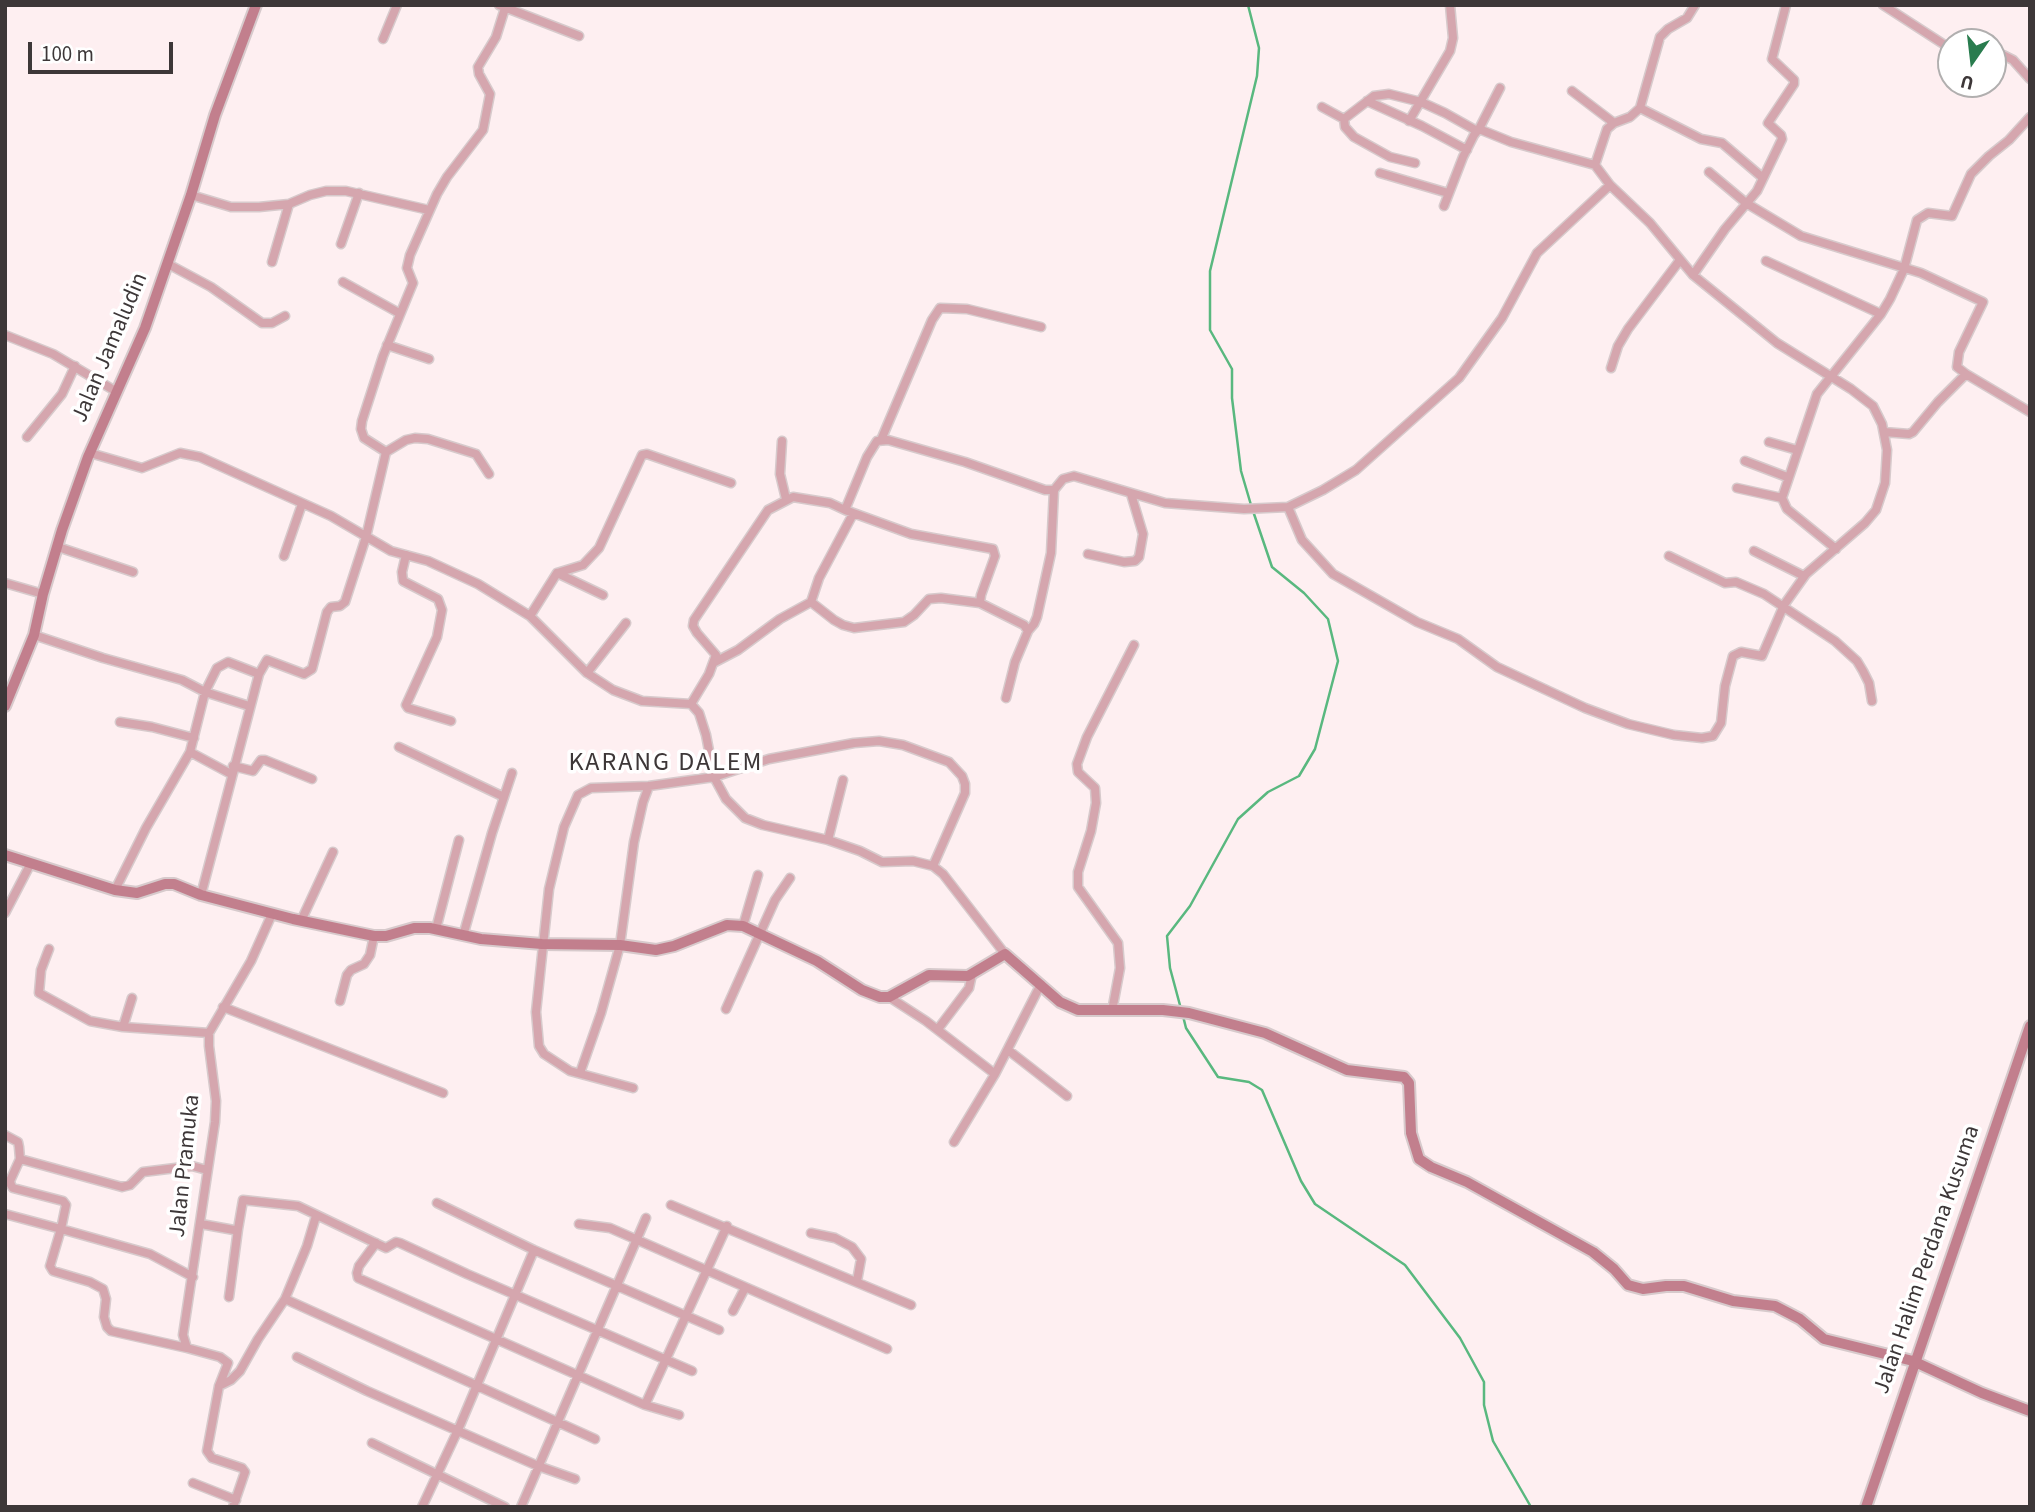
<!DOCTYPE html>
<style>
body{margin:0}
#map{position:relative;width:2035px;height:1512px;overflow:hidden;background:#feeff1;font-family:"Source Sans 3",sans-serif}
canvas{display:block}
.frame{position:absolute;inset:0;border:7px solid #3d3738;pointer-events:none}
.north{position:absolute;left:1937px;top:28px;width:70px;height:70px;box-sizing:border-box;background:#fff;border:2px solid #b1afaf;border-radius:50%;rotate:194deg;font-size:19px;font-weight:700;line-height:28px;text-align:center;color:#3d3738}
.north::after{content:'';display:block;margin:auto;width:24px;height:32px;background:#297c4e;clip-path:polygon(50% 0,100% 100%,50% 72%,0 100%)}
.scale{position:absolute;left:28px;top:42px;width:145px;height:32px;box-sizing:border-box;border:4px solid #3d3738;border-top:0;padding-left:9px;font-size:21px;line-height:24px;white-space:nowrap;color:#3d3738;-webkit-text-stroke:5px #fff;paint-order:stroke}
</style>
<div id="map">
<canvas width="2035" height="1512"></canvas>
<div class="frame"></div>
<div class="north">U</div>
<div class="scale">100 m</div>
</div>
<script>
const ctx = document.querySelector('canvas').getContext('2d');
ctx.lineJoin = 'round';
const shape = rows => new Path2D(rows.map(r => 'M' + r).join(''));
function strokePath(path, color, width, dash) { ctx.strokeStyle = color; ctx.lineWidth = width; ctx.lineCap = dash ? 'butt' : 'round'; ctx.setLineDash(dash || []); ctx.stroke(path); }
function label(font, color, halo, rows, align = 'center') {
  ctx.font = font + ' "Source Sans 3",sans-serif'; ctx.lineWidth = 7; ctx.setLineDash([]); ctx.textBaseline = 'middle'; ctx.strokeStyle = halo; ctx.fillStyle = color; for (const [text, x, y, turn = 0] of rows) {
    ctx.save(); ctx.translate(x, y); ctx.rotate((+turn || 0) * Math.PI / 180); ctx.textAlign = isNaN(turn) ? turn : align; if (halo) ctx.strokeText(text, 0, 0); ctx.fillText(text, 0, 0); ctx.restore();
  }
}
strokePath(shape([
 [1248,5,1259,48,1257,76,1210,271,1210,330,1232,369,1232,398,1241,471,1251,505],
 [1181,1009,1170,968,1167,936,1190,906,1238,819,1268,792,1299,776,1315,749,1338,661,1328,619,1304,593,1272,567,1253,511],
 [1183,1016,1186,1028,1218,1077,1249,1082,1262,1090,1301,1181,1315,1204,1405,1265,1460,1338,1484,1382,1484,1405,1493,1441,1531,1507]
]), '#59b87f', 2.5);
const street = shape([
 [499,5,579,36],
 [1883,5,1951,49],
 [383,39,397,5],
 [1993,54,2003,55,2013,60,2030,79],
 [1572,91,1614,123],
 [1367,101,1422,126,1467,150],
 [1322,107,1344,119,1374,96,1389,94,1421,102,1445,113,1477,131],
 [1640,108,1701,139,1722,143,1763,178],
 [1344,119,1345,127,1354,137,1390,157,1415,163],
 [1409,121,1450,51,1453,38,1450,5],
 [1479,129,1500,88],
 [1595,165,1607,129,1614,123,1630,117,1640,108,1660,37,1668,29,1687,18,1695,5],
 [1709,172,1746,203,1801,236,1921,273,1983,302,1959,352,1957,367,1966,374,2030,412],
 [1380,173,1448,193],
 [191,195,231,207,259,207,289,204,310,195,326,191,346,191,429,210],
 [341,244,359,193],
 [1766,261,1881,314],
 [272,262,289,204],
 [168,264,211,287,262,323,272,323,285,316],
 [1693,275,1725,229,1757,191,1782,139,1781,135,1768,123,1794,84,1794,80,1772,59,1786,5],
 [343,282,399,313],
 [5,335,53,354,117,392],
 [387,345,429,359],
 [1611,368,1618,346,1628,329,1680,260],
 [1884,432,1909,434,1913,432,1938,402,1966,374],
 [27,437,62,394,75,366],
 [881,440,932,320,940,308,967,309,1041,327],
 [782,441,780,474,786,499],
 [1769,442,1797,450],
 [386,452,364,438,361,429,362,421,383,356,413,283,407,268,410,255,437,194,447,177,483,130,490,94,479,74,478,67,496,37,506,5],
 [90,453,142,468,180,453,200,457,331,516,391,551,428,561,478,584,530,616,587,673,613,690,642,701,691,704,699,713,706,735,714,777,726,799,745,818,763,825,828,840,860,851,882,862,913,861,933,866,943,874,1005,954],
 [1745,461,1787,477],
 [1737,488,1782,498],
 [1288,507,1302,540,1333,574,1417,622,1458,639,1497,667,1585,708,1628,724,1674,735,1702,738,1713,736,1721,723,1725,686,1733,656,1741,652,1762,656,1784,605,1806,574,1865,523,1876,510,1885,483,1887,450,1882,424,1873,406,1851,389,1777,343,1693,275,1650,223,1610,185,1595,165,1511,142,1479,129,1474,135,1463,157,1444,206],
 [845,510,911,534,993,549,995,556,981,595,980,603,1024,625,1028,631,1015,662,1006,698],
 [853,514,819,578,811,602,834,620,843,625,854,628,904,622,914,615,929,599,941,598,980,603],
 [58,547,133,572],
 [1836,549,1787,509,1782,498,1817,394,1881,314,1890,299,1904,269,1917,220,1928,213,1952,216,1971,174,1989,156,2009,140,2030,117],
 [1754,551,1804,576],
 [1088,554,1124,562,1135,561,1139,557,1143,534,1131,494],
 [406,555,402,572,403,581,438,599,442,610,437,637,406,705,408,708,451,721],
 [284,556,302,504],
 [1669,556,1725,583,1736,582,1764,594,1835,641,1857,661,1863,671,1869,683,1872,701],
 [557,573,603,595],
 [5,583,43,594],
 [530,616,557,573,583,565,599,548,642,455,647,454,731,483],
 [1028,631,1034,624,1037,617,1051,553,1054,490],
 [34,635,103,658,182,680,205,692,190,752,146,828,115,890],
 [715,662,738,650,780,619,811,602],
 [587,673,626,623],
 [691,704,709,674,716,655,697,633,693,626,694,620,768,510,793,497,830,503,845,510,867,457,877,441,888,440,965,462,1045,490,1054,490,1063,479,1074,476,1165,503,1244,509,1288,507,1323,490,1356,470,1459,378,1502,318,1537,253,1610,185],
 [249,706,205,692,217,668,228,662,259,674],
 [120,722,152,727,194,738],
 [399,747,504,797],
 [190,752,231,774],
 [233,766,253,771,261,760,265,760,312,779],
 [828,840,843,780],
 [201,895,259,674,267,660,304,674,312,669,327,612,331,607,340,606,345,602,366,537,386,452,406,440,415,438,428,439,476,454,489,474],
 [5,913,31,863],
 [301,921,333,852],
 [743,926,758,875],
 [436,929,459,840],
 [463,936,492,833,512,773],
 [49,949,41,970,39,993,90,1021,123,1027],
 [889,997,926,1021,995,1074],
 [132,998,123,1027,209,1033],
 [340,1001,347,975,351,970,364,964,370,955,374,936],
 [223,1007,443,1093],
 [726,1009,775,900,790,878],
 [1112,1011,1120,968,1118,943,1078,887,1078,872,1091,831,1096,803,1095,788,1078,772,1077,764,1087,737,1134,645],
 [938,1029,969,988,972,974],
 [1008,1050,1067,1096],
 [580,1073,601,1013,620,945,634,842,643,802,649,786],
 [633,1088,570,1071,544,1054,539,1046,536,1012,549,889,564,827,578,795,591,788,649,786,714,777,769,759,854,743,879,741,903,745,949,762,962,776,965,784,965,793,933,866],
 [5,1135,18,1142,19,1147,20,1159,10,1181,11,1185,13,1188,63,1201,66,1205,61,1229,150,1254,193,1277],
 [954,1142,995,1074,1041,984],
 [20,1159,122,1187,130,1185,143,1172,192,1166,207,1170],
 [437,1203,534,1250,719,1330],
 [671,1205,911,1305],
 [5,1214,61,1229,50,1266,53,1271,90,1282,103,1289,106,1299,104,1317,107,1327,111,1331,187,1348],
 [201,1224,234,1230,238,1229,243,1200,298,1206,386,1248,396,1242,400,1243,467,1274,692,1371],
 [579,1224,610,1228,887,1349],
 [811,1233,835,1238,852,1247,861,1259,857,1281],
 [376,1243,359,1266,357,1273,358,1278,645,1405,727,1226],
 [229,1297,238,1229],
 [285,1299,595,1439],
 [733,1311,745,1288],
 [297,1357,367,1391,538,1466,575,1479],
 [219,1386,231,1380,240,1371,258,1339,285,1299,307,1246,316,1216],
 [645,1405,679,1415],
 [372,1443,505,1507],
 [193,1483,236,1500],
 [233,1507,245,1472,242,1468,212,1458,207,1451,219,1386,228,1363,220,1357,187,1348,183,1335,215,1122,216,1101,209,1046,209,1033,251,961,272,914],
 [422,1507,458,1430,534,1250],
 [521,1507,646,1218]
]);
const secondary = shape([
 [5,706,34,635,43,594,62,530,88,457,145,328,191,195,215,115,256,5],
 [5,855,115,890,137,893,165,884,174,884,201,895,293,919,374,936,386,936,414,928,430,928,481,939,542,944,620,945,656,950,674,946,727,925,743,926,817,961,862,990,880,997,889,997,929,975,968,976,1005,954,1060,1002,1078,1010,1163,1010,1189,1013,1265,1033,1347,1070,1404,1077,1409,1083,1411,1133,1419,1159,1431,1167,1467,1182,1593,1252,1614,1269,1628,1285,1643,1289,1666,1286,1684,1286,1733,1301,1775,1306,1800,1319,1824,1339,1913,1361,1982,1393,2030,1411],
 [1866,1507,2030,1026]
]);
strokePath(street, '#d7cacc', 11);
strokePath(secondary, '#d7cacc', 14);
strokePath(street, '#d5a6ae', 8);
strokePath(secondary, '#c27f8d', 10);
label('23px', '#3d3738', '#fff', [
 ["Jalan Jamaludin",111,348,-67],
 ["Jalan Pramuka",186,1166,-84],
 ["Jalan Halim Perdana Kusuma",1928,1260,-71]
]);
ctx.letterSpacing = '2px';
label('26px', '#3d3738', '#fff', [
 ["KARANG DALEM",666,764]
]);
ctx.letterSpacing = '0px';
</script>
